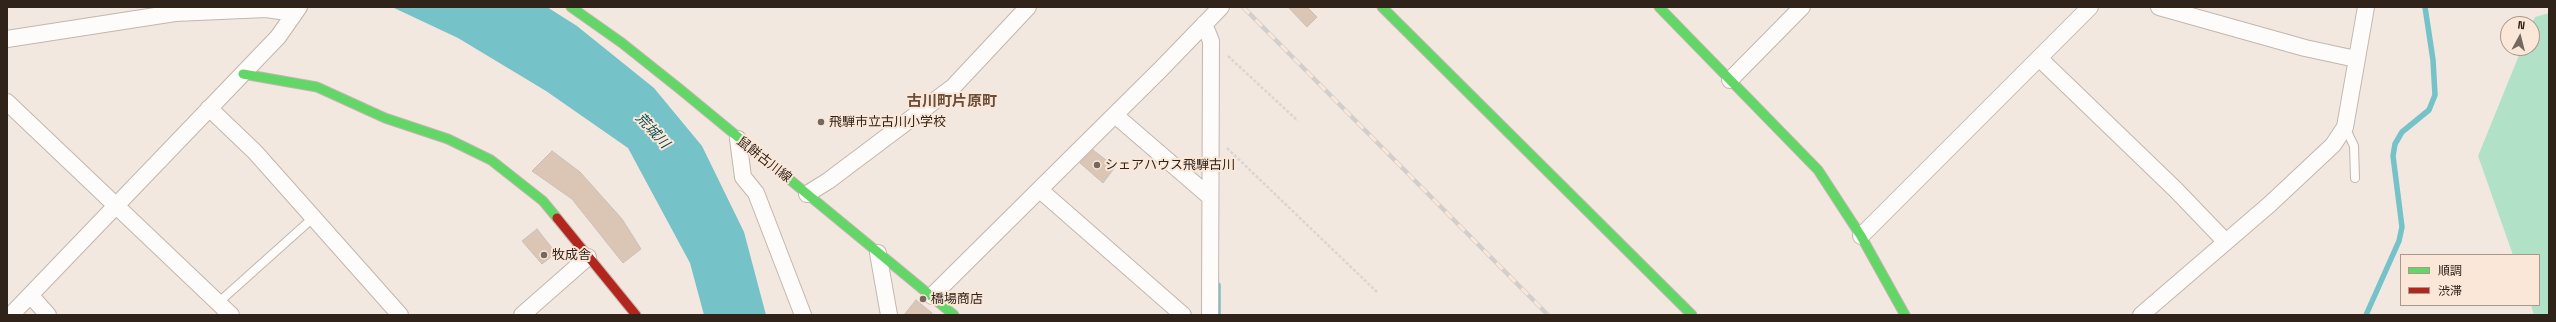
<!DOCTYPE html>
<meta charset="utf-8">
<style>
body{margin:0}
#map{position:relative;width:2556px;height:322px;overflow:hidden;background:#f3e8e0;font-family:"Space Grotesk","Noto Sans JP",sans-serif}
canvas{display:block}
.frame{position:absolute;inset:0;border:8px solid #2f231a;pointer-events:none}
.legend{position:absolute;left:2400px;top:254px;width:140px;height:52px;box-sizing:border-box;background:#fbe7d8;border:1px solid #a9998c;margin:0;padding:5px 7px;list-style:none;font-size:12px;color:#2f231a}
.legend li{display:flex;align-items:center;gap:8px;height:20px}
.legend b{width:20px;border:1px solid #a9998c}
.north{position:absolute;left:2500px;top:16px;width:40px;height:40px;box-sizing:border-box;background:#fbe7d8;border:1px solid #a9998c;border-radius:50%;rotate:7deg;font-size:11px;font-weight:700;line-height:16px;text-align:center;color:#2f231a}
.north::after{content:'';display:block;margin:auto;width:14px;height:18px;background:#74685f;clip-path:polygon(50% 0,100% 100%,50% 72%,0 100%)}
</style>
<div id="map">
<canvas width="2556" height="322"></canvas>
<div class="frame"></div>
<ul class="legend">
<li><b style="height:5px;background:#63d668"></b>順調</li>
<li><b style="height:5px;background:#b3261e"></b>渋滞</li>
</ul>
<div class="north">N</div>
</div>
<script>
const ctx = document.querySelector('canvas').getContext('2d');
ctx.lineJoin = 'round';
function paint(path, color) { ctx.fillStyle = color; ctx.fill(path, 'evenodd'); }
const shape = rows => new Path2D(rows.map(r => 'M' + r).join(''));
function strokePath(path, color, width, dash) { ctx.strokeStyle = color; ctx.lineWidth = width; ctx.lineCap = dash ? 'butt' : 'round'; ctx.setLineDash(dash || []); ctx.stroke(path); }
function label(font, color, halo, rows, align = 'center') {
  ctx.font = font + ' "Space Grotesk","Noto Sans JP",sans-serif'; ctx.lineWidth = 4; ctx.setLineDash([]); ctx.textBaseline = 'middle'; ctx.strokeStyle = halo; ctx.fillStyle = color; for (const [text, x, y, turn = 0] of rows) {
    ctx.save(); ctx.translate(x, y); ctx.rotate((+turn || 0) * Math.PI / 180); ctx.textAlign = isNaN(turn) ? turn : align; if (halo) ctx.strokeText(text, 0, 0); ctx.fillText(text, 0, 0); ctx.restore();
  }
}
paint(shape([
 [2549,13,2549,315,2534,315,2531,305,2539,305,2539,255,2513,255,2478,156,2522,48,2532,48,2532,24,2535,17]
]), '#b1e1c7');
paint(shape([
 [392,7,547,7,577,26,654,88,702,146,744,232,766,315,704,315,690,263,628,148,546,91,458,38]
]), '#75c2c8');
strokePath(shape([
 [1218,285,1218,315],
 [2366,315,2399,241,2402,227,2393,156,2395,144,2402,132,2429,110,2435,95,2433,60,2425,7]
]), '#75c2c8', 5.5);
const building = shape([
 [1288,7,1307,7,1317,17,1307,27,1288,7],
 [1093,150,1115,167,1103,183,1080,163,1093,150],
 [552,151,580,172,622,219,641,249,623,263,572,199,532,171,552,151],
 [537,229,556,253,542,264,522,241,537,229],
 [916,300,932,313,931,315,904,315,916,300]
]);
paint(building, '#dbc6b6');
strokePath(building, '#c9bfb7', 1);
const lane = shape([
 [2345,127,2354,146,2355,178],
 [219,302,314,217]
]);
const street = shape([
 [2159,7,2305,48,2356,59],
 [1204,24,1211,41,1210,315],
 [7,39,175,13,266,9,294,13],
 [2039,58,2176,190,2225,241],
 [1730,80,1802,7],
 [7,102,231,315],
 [209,108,255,152,400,315],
 [1115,115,1210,197],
 [738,139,743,177,756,193,803,315],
 [1040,190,1183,315],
 [807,194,828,181,953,87,1028,7],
 [1861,236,2090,7],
 [878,253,889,315],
 [31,296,48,315],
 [932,296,1161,69,1221,7],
 [11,315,278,37,299,7],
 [522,315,588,257],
 [2141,315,2270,204,2333,145,2345,127,2366,7]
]);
const fast = shape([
 [571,7,622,43,681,90,954,315],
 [1382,7,1692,315],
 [1659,7,1818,170,1861,236,1905,315],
 [243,74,317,87,385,118,448,139,491,160,543,201,557,218]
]);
const jam = shape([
 [557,218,636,315]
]);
strokePath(lane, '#c2b6ae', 10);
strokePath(street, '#c2b6ae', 18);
strokePath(fast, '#c2b6ae', 11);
strokePath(jam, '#c2b6ae', 11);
strokePath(shape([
 [1228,56,1298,121],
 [1227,148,1378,293]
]), '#d9d5d3', 2.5, [3, 2]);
strokePath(lane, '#fdfcfa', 8);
strokePath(street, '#fdfcfa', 16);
strokePath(fast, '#63d668', 9);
strokePath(jam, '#b3261e', 9);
const rail = shape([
 [1243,7,1548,315]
]);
strokePath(rail, '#d2cecc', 4.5);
strokePath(rail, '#fbe7d8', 3, [9]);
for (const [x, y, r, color] of [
 [821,122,4,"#74685f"],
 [1097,165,4,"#74685f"],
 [544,255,4,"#74685f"],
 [923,299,4,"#74685f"]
]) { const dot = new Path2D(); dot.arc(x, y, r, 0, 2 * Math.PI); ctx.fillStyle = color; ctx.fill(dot); strokePath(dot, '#fbe7d8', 1.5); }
label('13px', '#2f231a', '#fbe7d8', [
 ["飛騨市立古川小学校",829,122],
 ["シェアハウス飛騨古川",1105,165],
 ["牧成舎",552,255],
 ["橋場商店",931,299]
], 'left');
label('13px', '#2f231a', '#fbe7d8', [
 ["鼠餅古川線",764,160,38]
]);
label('italic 14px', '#094e54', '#fbe7d8', [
 ["荒城川",652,131,47]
]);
label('bold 15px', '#6a4f3a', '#fbe7d8', [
 ["古川町片原町",952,102]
]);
</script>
